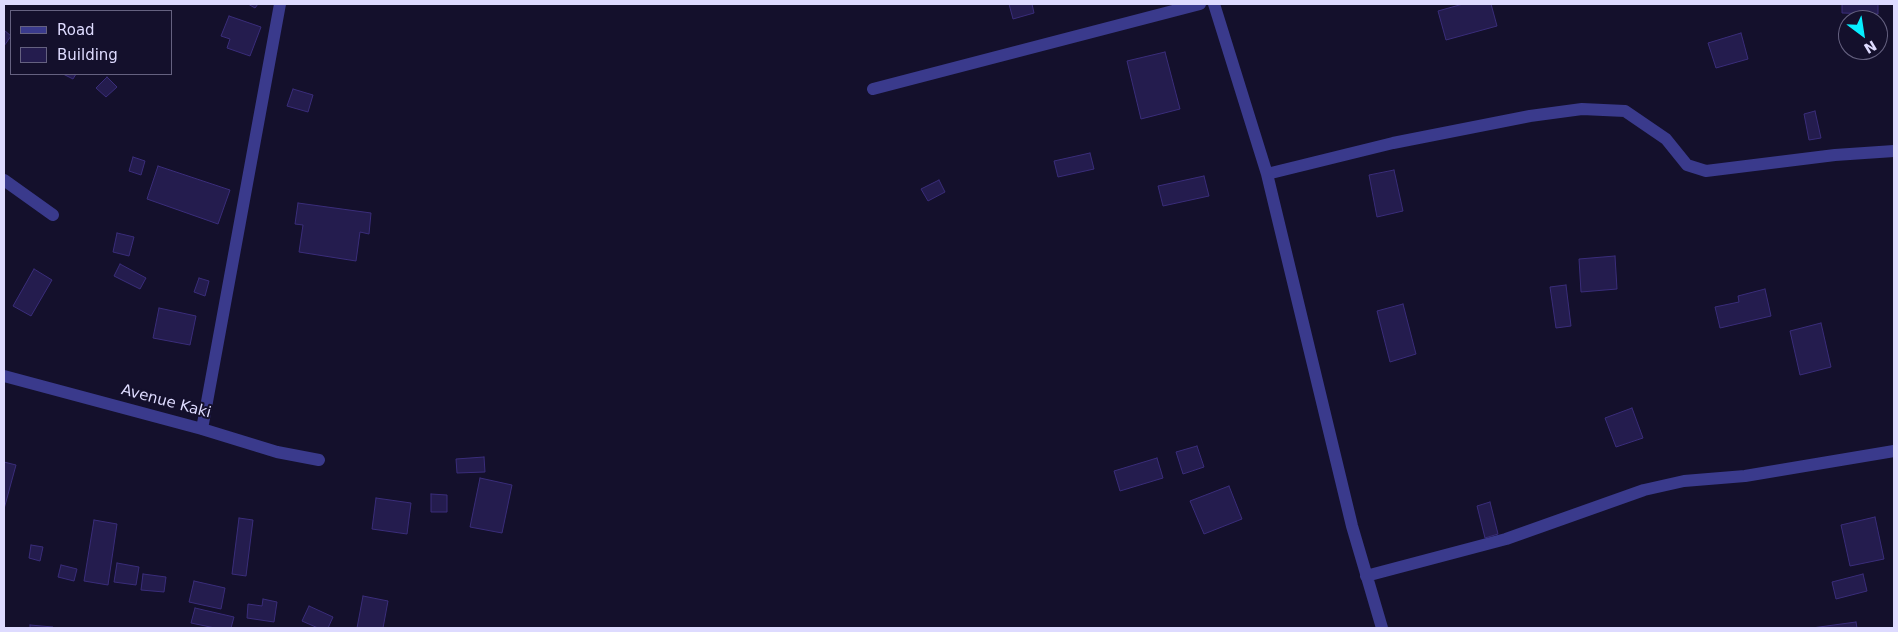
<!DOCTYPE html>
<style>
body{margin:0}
#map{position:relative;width:1898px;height:632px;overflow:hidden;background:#14102c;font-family:"DejaVu Sans",sans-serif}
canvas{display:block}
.frame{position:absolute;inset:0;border:5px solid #dedbff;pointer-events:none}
.legend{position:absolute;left:10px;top:10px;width:162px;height:65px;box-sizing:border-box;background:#14102c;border:1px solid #656180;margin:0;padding:6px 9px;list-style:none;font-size:15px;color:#dedbff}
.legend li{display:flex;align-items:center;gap:10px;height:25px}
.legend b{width:25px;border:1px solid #656180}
.north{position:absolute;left:1838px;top:10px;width:50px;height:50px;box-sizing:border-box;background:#14102c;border:1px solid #656180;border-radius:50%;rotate:149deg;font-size:14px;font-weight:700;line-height:20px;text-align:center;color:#dedbff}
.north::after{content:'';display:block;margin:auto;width:18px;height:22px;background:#07eeff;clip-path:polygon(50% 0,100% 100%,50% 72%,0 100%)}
</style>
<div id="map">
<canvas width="1898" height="632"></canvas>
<div class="frame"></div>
<ul class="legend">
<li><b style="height:6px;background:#3a3a8c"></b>Road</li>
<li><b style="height:14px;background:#241c4e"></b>Building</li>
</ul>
<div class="north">N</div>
</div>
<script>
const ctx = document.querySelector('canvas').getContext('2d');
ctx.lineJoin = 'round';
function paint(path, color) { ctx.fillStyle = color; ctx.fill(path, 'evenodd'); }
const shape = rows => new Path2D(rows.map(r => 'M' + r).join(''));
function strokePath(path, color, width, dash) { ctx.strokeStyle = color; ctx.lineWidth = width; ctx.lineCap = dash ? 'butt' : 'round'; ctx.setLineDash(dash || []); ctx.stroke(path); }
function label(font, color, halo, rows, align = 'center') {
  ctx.font = font + ' "DejaVu Sans",sans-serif'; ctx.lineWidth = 4; ctx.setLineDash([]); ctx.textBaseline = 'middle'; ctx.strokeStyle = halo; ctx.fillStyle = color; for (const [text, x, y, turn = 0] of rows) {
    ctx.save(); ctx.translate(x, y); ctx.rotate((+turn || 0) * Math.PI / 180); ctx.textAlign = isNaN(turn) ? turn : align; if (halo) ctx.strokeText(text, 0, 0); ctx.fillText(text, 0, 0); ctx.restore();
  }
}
const building = shape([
 [248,4,258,4,255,8,248,4],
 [1009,4,1032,4,1034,13,1013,19,1009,4],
 [1463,4,1491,4,1497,26,1446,40,1438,11,1463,4],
 [1842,4,1878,4,1878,14,1842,13,1842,4],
 [229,16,261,27,250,56,227,48,230,39,221,36,229,16],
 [4,30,11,36,4,46,4,30],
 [1741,33,1748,59,1716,68,1708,43,1741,33],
 [1165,52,1180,109,1141,119,1127,61,1165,52],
 [63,74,76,74,73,79,63,74],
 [107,77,117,87,106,97,96,88,107,77],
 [293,89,313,95,308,112,287,106,293,89],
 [1815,111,1821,138,1809,140,1804,114,1815,111],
 [1090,153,1094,169,1058,177,1054,161,1090,153],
 [133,157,145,161,141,175,129,171,133,157],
 [158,166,230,190,218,224,147,199,158,166],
 [1394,170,1403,211,1377,217,1369,175,1394,170],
 [1204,176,1209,196,1163,206,1158,186,1204,176],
 [939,180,945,192,928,201,921,189,939,180],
 [298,203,371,213,369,234,360,232,356,261,299,252,303,225,295,224,298,203],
 [117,233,134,237,129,256,113,252,117,233],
 [1615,256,1617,289,1581,292,1579,259,1615,256],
 [120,264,146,278,140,289,114,276,120,264],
 [34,269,52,280,31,316,13,306,34,269],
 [199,278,209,281,205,296,194,292,199,278],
 [1566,285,1571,326,1556,328,1550,287,1566,285],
 [1765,289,1771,316,1720,328,1715,307,1739,302,1738,296,1765,289],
 [1403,304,1416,354,1390,362,1377,311,1403,304],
 [159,308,196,316,190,345,153,338,159,308],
 [1821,323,1831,367,1800,375,1790,331,1821,323],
 [1632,408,1643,438,1616,447,1605,418,1632,408],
 [1197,446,1204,467,1183,474,1176,452,1197,446],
 [484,457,485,472,457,473,456,459,484,457],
 [1157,458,1163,478,1120,491,1114,471,1157,458],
 [4,462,16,465,4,509,4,462],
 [480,478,512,485,502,533,470,527,480,478],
 [1229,486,1242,519,1204,534,1190,501,1229,486],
 [431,494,447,495,447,512,431,512,431,494],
 [376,498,411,503,407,534,372,529,376,498],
 [1490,502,1498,534,1485,538,1477,506,1490,502],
 [1875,517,1884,559,1850,566,1841,525,1875,517],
 [239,518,253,520,246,576,232,574,239,518],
 [94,520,117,524,108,585,84,581,94,520],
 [31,545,43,547,40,561,29,558,31,545],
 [117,563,139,567,136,585,114,582,117,563],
 [61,565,77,569,74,581,58,577,61,565],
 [143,574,166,577,164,592,141,590,143,574],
 [1863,574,1867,591,1836,599,1832,582,1863,574],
 [194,581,225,588,221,609,189,602,194,581],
 [363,596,388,601,383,628,357,628,363,596],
 [263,599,277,602,274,622,247,618,248,604,262,606,263,599],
 [309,606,333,617,328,628,318,628,302,621,309,606],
 [195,608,234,617,231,628,215,628,191,623,195,608],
 [1856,622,1857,628,1812,628,1856,622],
 [30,625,53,627,53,628,30,628,30,625]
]);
paint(building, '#241c4e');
strokePath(building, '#3a2d7a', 1);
strokePath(shape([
 [1214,4,1267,174,1352,526,1382,628],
 [873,89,1200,4],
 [1267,174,1393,143,1530,116,1582,109,1625,111,1666,139,1687,165,1706,171,1835,155,1894,151],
 [4,180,53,215],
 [4,376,202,429,277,452,319,460],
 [202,429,280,4],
 [1366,576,1506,539,1644,490,1684,481,1745,476,1894,451]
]), '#3a3a8c', 12);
label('15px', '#dedbff', '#14102c', [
 ["Avenue Kaki",166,402,15]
]);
</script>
